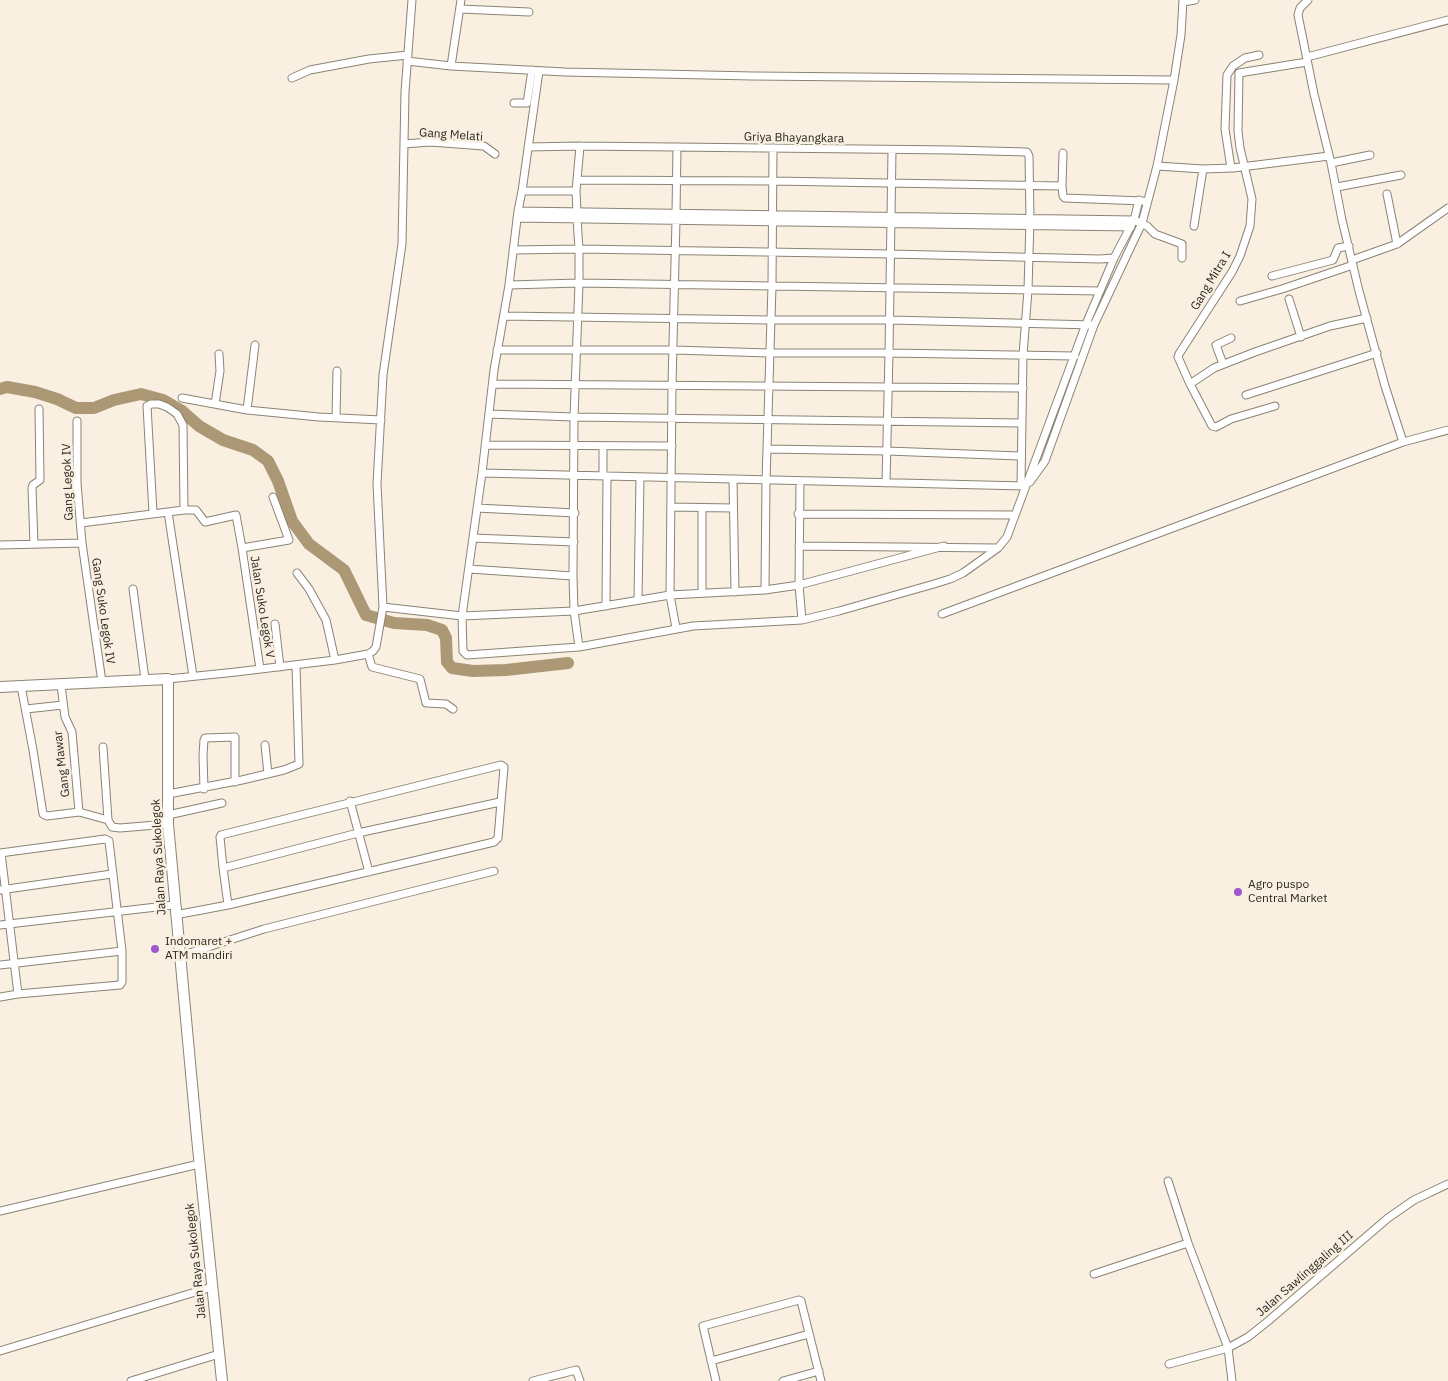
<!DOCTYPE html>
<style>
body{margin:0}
canvas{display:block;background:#f9f0e1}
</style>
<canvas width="1448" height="1381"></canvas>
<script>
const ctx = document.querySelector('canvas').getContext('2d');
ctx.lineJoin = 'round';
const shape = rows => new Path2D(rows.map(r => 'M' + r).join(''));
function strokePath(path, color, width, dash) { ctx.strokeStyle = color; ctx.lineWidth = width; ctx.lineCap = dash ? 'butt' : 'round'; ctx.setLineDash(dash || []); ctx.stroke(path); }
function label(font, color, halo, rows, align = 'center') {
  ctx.font = font + ' "IBM Plex Sans",sans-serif'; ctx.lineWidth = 5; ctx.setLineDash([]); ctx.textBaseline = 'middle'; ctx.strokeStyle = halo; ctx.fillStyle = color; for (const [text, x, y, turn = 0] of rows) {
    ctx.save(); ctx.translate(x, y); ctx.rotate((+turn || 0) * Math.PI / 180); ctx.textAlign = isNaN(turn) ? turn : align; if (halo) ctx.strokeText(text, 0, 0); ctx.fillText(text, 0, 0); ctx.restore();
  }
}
strokePath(shape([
 [0,389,7,387,35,392,57,399,76,408,94,408,114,400,141,394,163,400,182,411,199,426,223,440,253,450,268,461,278,481,292,521,309,544,344,570,366,615,394,623,427,625,442,630,446,638,447,662,452,668,473,671,506,670,568,663]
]), '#ac9874', 12);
const street = shape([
 [1308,0,1300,8,1298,15,1314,94,1331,163,1342,220,1359,291,1385,386,1403,442],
 [1183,2,1195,0],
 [460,9,529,12],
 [1307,57,1448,20],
 [407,61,451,66,461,0],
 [451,66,565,72,753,76,1174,80],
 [539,71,522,191,518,211,509,285,494,370,482,473,462,616,463,651,467,655,579,647,693,626,802,620,839,611,934,584,950,579,963,573,998,548,1007,537,1086,324,1114,258,1134,220,1139,200],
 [292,78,310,70,369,59,408,55],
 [514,103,527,103,532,70],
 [404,144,430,142,484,146,495,154],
 [528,147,580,146,953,150,1027,152,1029,156,1030,219,1028,290,1023,355,1021,485],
 [1063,153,1062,186,1063,196,1065,198,1143,201],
 [1331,163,1370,155],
 [1157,166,1203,169,1233,168,1329,156],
 [1231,168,1225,129,1227,75,1233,66,1245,58,1259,55],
 [578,180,773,181,1062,186],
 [1337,187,1401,175],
 [522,191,576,191],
 [1387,194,1397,244],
 [518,211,1134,220,1147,226,1155,234,1182,244,1182,258],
 [577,213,576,191,580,146],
 [676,214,677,147],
 [517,218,1131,227],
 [577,219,579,249,579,283,574,417,573,576,574,611,579,647],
 [676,220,672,385,670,595,676,628],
 [1194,226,1203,169],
 [513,250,579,249,891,254,1100,259,1114,258],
 [1352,260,1397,244,1448,208],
 [1272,276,1333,260,1338,248,1349,246],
 [509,285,579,283,1100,291],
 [1289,299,1301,337],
 [1240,301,1282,289,1353,265],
 [504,316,770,320,890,320,1094,325],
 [497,350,674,350,769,353,889,353,1075,356],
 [1223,364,1216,345,1231,338],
 [493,384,1023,388],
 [1190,384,1214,368,1255,352,1330,326,1367,318],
 [1246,395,1377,353],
 [182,398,247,410,319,417,381,420],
 [215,404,220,371,219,354],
 [1275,406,1231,419,1216,427,1212,426,1190,384,1178,357,1179,354,1232,272,1240,256,1250,226,1252,199,1240,148,1238,131,1239,73,1307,62],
 [247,410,255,345],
 [489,414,574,417,1022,423],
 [336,418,337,371],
 [77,421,77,483,82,543,102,682],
 [485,445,672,446],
 [603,447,603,476],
 [768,449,887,451,1020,456],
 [482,473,1025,486],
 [733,479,735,592],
 [800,481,799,585,802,620],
 [1030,482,1045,461,1094,325,1142,223,1157,166,1174,80,1181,35,1183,0],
 [886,483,889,353,892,150],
 [672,507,733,508],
 [477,508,575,513],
 [168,512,193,676],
 [153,513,147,406,151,404,159,404,167,407,177,414,183,425,184,510],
 [798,514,1015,515],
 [81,523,184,510,196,510,205,522,236,515,242,548],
 [473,538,574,542],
 [34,544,32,488,33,485,40,480,39,409],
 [0,545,82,543],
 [799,546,997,548],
 [469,569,573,576],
 [297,573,309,589,326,620,335,660],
 [133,589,145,679],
 [765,590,766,481,772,286,773,148],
 [702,593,702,508],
 [638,600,640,477],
 [606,606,607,476],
 [383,607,462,616,574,611,670,595,765,590,799,585,944,546],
 [942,614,1403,442,1448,430],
 [275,624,280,667],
 [368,654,372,667,420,679,426,703,446,704,453,709],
 [260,669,242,548,289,540,273,497],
 [168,679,236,672,335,660,368,654,373,651,376,647,383,607,377,484,383,375,402,244,405,92,412,0],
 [61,685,65,717,72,732,79,812],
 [21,686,33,750,43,814,47,816,79,812,108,820,103,747],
 [26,709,63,705],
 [265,745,268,774],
 [204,789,203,755,204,740,205,738,235,737,235,782],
 [168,794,242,780,284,770,299,764,296,665],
 [350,801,369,872],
 [168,815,222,803],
 [108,820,112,827,120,828,168,824],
 [0,853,105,839,109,841,122,951,122,982,120,985,18,994,0,997],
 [1,853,18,994],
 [223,868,358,833,500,802],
 [0,890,112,874],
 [175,915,228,905,494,842,498,838,504,767,501,765,221,835,220,837,223,868,228,905],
 [0,925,174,905],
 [180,956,264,929,494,871],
 [0,965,122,951],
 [1168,1181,1188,1243,1228,1348,1232,1381],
 [0,1211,199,1164],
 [1094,1274,1188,1243],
 [0,1351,212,1287],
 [711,1361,809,1334],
 [1169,1364,1228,1348,1248,1337,1267,1322,1388,1218,1414,1200,1448,1184],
 [131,1381,219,1354],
 [533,1381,576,1370,580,1381],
 [716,1381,703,1326,799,1300,801,1301,821,1381],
 [783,1381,819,1371]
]);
const secondary = shape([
 [0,687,168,679,168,824,197,1138,222,1381]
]);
strokePath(street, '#8b8375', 9);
strokePath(secondary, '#8b8375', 12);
strokePath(street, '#fff', 7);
strokePath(secondary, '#fff', 10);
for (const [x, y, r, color] of [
 [1238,892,5,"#9e59ce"],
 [155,949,5,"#9e59ce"]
]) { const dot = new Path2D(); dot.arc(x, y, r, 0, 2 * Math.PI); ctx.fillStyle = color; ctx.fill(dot); strokePath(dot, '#f9f0e1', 2); }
label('12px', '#2b2822', '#f9f0e1', [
 ["Gang Melati",451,135,4],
 ["Griya Bhayangkara",794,138,1],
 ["Gang Mitra I",1211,281,-59],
 ["Gang Legok IV",68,482,-92],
 ["Jalan Suko Legok V",262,607,81],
 ["Gang Suko Legok IV",103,611,82],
 ["Gang Mawar",62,764,-97],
 ["Jalan Raya Sukolegok",159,857,-93],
 ["Jalan Raya Sukolegok",196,1261,-96],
 ["Jalan Sawlinggaling III",1305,1274,-41]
]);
label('12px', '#2b2822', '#f9f0e1', [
 ["Agro puspo",1248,885],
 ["Central Market",1248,899],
 ["Indomaret +",165,942],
 ["ATM mandiri",165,956]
], 'left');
</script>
